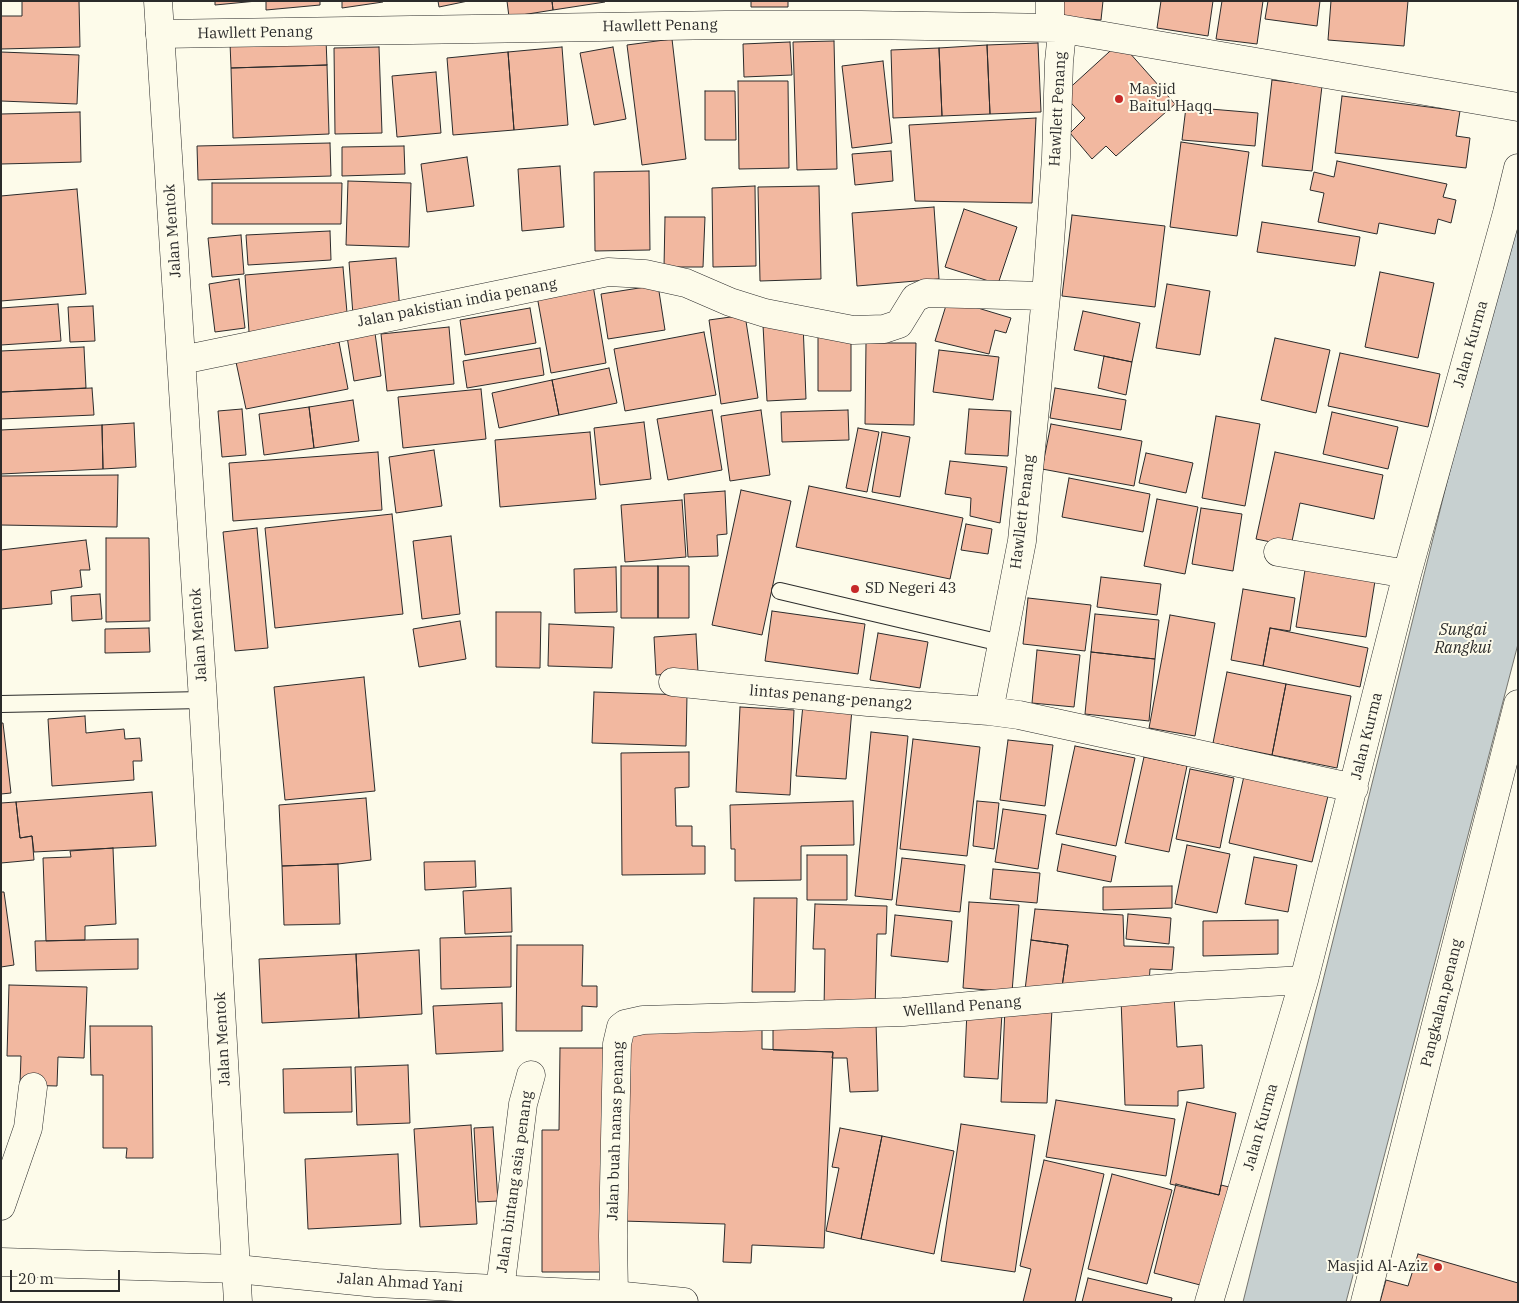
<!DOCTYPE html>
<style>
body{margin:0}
#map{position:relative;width:1519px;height:1303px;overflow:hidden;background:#fdfbea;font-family:"IBM Plex Serif",serif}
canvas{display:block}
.frame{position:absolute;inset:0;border:2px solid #2b2b2b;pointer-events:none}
.scale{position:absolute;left:10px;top:1270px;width:110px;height:22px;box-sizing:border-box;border:2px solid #2b2b2b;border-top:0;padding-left:6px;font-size:15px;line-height:18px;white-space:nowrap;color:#2b2b2b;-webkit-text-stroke:4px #fdfbea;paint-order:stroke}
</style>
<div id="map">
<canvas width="1519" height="1303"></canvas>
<div class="frame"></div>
<div class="scale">20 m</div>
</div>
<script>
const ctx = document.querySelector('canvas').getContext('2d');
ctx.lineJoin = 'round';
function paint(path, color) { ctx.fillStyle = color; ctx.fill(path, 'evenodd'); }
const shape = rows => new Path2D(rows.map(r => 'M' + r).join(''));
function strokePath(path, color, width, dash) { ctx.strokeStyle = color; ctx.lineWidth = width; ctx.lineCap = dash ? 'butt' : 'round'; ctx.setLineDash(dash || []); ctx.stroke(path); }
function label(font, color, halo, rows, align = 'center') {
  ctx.font = font + ' "IBM Plex Serif",serif'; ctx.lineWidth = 4; ctx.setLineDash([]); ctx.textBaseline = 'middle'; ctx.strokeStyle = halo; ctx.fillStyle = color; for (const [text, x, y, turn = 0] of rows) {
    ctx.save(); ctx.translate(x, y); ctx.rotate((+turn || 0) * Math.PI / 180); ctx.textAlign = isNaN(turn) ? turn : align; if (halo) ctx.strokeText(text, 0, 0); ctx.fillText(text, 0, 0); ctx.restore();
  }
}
const water = shape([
 [1518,197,1518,644,1346,1302,1243,1302,1518,197]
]);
paint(water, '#c7d0d0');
strokePath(water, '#74746e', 1);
const building = shape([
 [22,1,79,1,80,47,1,49,1,16,22,16,22,1],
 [215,1,257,1,215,5,215,1],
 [266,1,320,1,320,5,266,10,266,1],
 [342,1,383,1,383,2,342,8,342,1],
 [438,1,468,1,439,7,438,1],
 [507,1,552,1,553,10,509,17,507,1],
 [552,1,605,1,605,2,553,10,552,1],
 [751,1,788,1,788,7,751,7,751,1],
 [1054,1,1103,1,1101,20,1053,16,1054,1],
 [1161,1,1213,1,1208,36,1157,28,1161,1],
 [1222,1,1263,1,1257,44,1216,39,1222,1],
 [1268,1,1320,1,1317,26,1265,19,1268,1],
 [1331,1,1408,1,1404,46,1328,40,1331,1],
 [326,39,327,65,231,68,230,43,326,39],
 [672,39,686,159,642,165,627,45,672,39],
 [834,41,837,169,797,170,793,42,834,41],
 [790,42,792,75,744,77,743,44,790,42],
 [1120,42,1175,104,1116,156,1106,146,1092,159,1070,133,1085,118,1063,94,1120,42],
 [1038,43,1041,112,990,114,987,45,1038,43],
 [987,45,990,114,942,116,939,48,987,45],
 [379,47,382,133,335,134,334,48,379,47],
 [562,47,568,125,514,130,508,52,562,47],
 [613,47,626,119,594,125,580,53,613,47],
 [939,48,942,116,893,118,891,50,939,48],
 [1,52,79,55,77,104,1,101,1,52],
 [508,52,514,130,453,135,447,58,508,52],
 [883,61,892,143,852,148,842,66,883,61],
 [327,65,329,134,233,138,231,68,327,65],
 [436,72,441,133,397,137,392,76,436,72],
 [1272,80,1322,86,1312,171,1262,166,1272,80],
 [738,81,788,81,789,168,739,169,738,81],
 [705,91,735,91,736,140,705,140,705,91],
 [1342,96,1460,111,1456,136,1470,138,1466,168,1335,153,1342,96],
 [1186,107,1258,113,1255,146,1182,140,1186,107],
 [80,112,81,162,1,164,1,114,80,112],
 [1036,118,1032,203,915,201,909,125,1036,118],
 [1181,142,1249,152,1237,236,1170,227,1181,142],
 [330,143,331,176,198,180,197,146,330,143],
 [404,146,405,174,342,176,342,147,404,146],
 [891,151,893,181,855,185,852,154,891,151],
 [467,157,474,206,427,212,421,164,467,157],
 [1337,161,1447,184,1443,197,1456,200,1451,223,1438,219,1435,234,1379,223,1377,234,1318,222,1324,193,1310,190,1314,172,1334,177,1337,161],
 [560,166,564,227,522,231,518,169,560,166],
 [649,171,650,250,595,251,594,172,649,171],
 [348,181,411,183,409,247,346,245,348,181],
 [212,183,342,183,341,224,212,224,212,183],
 [755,186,756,266,713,267,712,188,755,186],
 [819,186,821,279,760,281,758,187,819,186],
 [77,189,86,294,1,301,1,196,77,189],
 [934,207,939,279,857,286,852,213,934,207],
 [964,209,1017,227,998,284,945,267,964,209],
 [1072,215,1165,226,1155,307,1062,296,1072,215],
 [665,217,705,217,703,267,664,267,665,217],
 [1262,222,1360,237,1355,266,1257,252,1262,222],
 [330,231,331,260,248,265,246,235,330,231],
 [241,235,244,274,212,277,208,238,241,235],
 [396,258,400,312,353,315,349,262,396,258],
 [343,267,348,324,249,332,245,275,343,267],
 [1380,272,1434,283,1418,358,1365,347,1380,272],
 [239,279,245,328,215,332,209,284,239,279],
 [1167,284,1210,291,1200,355,1156,348,1167,284],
 [593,285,606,363,551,373,537,296,593,285],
 [658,285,665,330,608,339,601,294,658,285],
 [948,299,1011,318,1006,333,995,330,989,354,935,341,948,299],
 [58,304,61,341,1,345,1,308,58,304],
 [93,306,95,341,70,342,68,307,93,306],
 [530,308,536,343,465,355,460,320,530,308],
 [1083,311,1140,323,1132,362,1074,350,1083,311],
 [745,315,758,398,721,404,709,320,745,315],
 [803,323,806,399,767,401,763,325,803,323],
 [374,326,381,376,354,381,346,330,374,326],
 [449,327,454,384,387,391,381,334,449,327],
 [704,332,716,395,625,411,614,349,704,332],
 [818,335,851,335,851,391,818,391,818,335],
 [1275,338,1330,350,1316,413,1261,400,1275,338],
 [339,342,348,389,246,409,236,362,339,342],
 [866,343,916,343,914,425,865,424,866,343],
 [84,347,86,388,1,392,1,351,84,347],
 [540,348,544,375,467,388,463,361,540,348],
 [939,350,999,357,993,400,933,392,939,350],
 [1340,353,1440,374,1428,427,1328,406,1340,353],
 [1104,356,1132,362,1126,395,1098,388,1104,356],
 [609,368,617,403,559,415,552,380,609,368],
 [552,380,559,415,499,428,492,393,552,380],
 [92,388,94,415,1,419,1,392,92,388],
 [1055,388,1126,400,1121,430,1050,418,1055,388],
 [481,389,486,439,403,448,398,397,481,389],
 [353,400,359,441,314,448,309,407,353,400],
 [309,407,314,448,264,455,259,414,309,407],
 [242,409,246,455,222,457,218,411,242,409],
 [969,409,1011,411,1008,456,965,454,969,409],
 [712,410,722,470,668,480,657,419,712,410],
 [761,410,770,475,730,481,721,416,761,410],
 [848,410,849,440,782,442,781,412,848,410],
 [1332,412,1398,427,1388,469,1323,454,1332,412],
 [1216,416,1260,424,1245,506,1202,498,1216,416],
 [644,422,651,479,600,485,594,428,644,422],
 [134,423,136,467,103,469,102,425,134,423],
 [1051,424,1142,441,1134,486,1042,469,1051,424],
 [102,425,103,469,1,474,1,430,102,425],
 [858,428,879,432,867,492,846,488,858,428],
 [590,432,596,499,500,507,495,440,590,432],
 [882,432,910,437,900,497,872,492,882,432],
 [434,450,442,506,396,513,389,457,434,450],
 [378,452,382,510,233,521,229,463,378,452],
 [1275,452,1383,475,1374,519,1300,503,1291,546,1256,539,1275,452],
 [1146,453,1193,463,1186,493,1139,483,1146,453],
 [950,461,1007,467,1000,523,970,516,971,498,945,494,950,461],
 [118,475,117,527,1,525,1,476,118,475],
 [1069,478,1150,494,1143,532,1062,517,1069,478],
 [809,486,963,518,950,579,796,547,809,486],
 [741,490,791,501,762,635,712,625,741,490],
 [725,491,727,534,717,535,718,556,688,557,684,494,725,491],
 [1157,499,1198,507,1185,574,1144,566,1157,499],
 [682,500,686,557,625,562,621,505,682,500],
 [1201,508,1242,514,1233,571,1192,564,1201,508],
 [392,514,403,614,275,628,265,528,392,514],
 [966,524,992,529,988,554,961,550,966,524],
 [257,528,268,648,235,651,223,532,257,528],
 [451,536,460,614,422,619,413,541,451,536],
 [106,538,149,538,150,621,106,622,106,538],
 [86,540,90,570,80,570,82,587,51,591,52,604,1,609,1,550,86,540],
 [621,566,658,566,658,618,621,618,621,566],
 [658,566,689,566,689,618,658,618,658,566],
 [616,567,617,612,575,613,574,569,616,567],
 [1305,570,1375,581,1366,637,1296,627,1305,570],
 [1101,577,1161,584,1157,615,1097,607,1101,577],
 [1243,589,1295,598,1290,631,1270,628,1263,666,1231,660,1243,589],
 [100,594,102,619,72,621,71,596,100,594],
 [1028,598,1091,605,1085,651,1023,644,1028,598],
 [772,611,865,624,858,674,765,661,772,611],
 [496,612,541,612,540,668,496,667,496,612],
 [1095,614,1159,620,1155,659,1091,652,1095,614],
 [1170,615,1215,623,1195,736,1149,728,1170,615],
 [460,621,466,659,419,667,413,629,460,621],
 [549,624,614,627,612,668,548,666,549,624],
 [149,628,150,652,105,653,105,629,149,628],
 [1270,628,1368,648,1360,687,1263,666,1270,628],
 [878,633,928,642,920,688,870,680,878,633],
 [696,634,698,672,656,675,654,637,696,634],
 [1037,650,1080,655,1074,707,1032,703,1037,650],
 [1091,652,1155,659,1149,721,1085,714,1091,652],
 [1227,672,1286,684,1272,755,1213,743,1227,672],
 [364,677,375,791,285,800,274,687,364,677],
 [1286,684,1351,696,1337,768,1272,755,1286,684],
 [594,692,687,695,686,746,592,743,594,692],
 [803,705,852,709,846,779,796,776,803,705],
 [740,707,794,710,790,795,736,792,740,707],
 [85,716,86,733,124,729,125,739,140,738,142,761,133,761,134,780,52,786,48,719,85,716],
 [1,723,3,723,11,793,1,794,1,723],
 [871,732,908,736,892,900,855,896,871,732],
 [913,739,980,747,967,856,900,849,913,739],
 [1008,740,1053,745,1045,806,1000,800,1008,740],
 [1075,746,1135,758,1116,846,1056,834,1075,746],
 [689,752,689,787,675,788,676,826,692,826,692,846,705,846,705,874,622,875,621,753,689,752],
 [1144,757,1187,766,1169,852,1125,843,1144,757],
 [1190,769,1234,778,1220,848,1176,839,1190,769],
 [1244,776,1328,796,1312,862,1229,843,1244,776],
 [152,792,156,846,34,852,32,836,20,838,16,802,152,792],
 [366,798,371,860,338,864,282,866,279,805,366,798],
 [853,801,854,845,801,846,801,880,735,881,735,849,731,849,730,805,853,801],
 [977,801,999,803,994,849,973,846,977,801],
 [16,802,20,838,32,836,34,860,1,863,1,803,16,802],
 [1003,809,1046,815,1038,869,995,862,1003,809],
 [1062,844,1116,856,1111,882,1057,871,1062,844],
 [1187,845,1230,854,1217,913,1175,904,1187,845],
 [113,848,116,924,85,926,85,940,46,941,43,858,71,857,70,851,113,848],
 [807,855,847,855,847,900,807,900,807,855],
 [1254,857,1297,865,1288,912,1245,904,1254,857],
 [902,858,965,865,960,912,896,905,902,858],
 [475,861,476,887,425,890,424,862,475,861],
 [338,864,340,924,284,925,282,866,338,864],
 [993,869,1040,873,1037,903,990,899,993,869],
 [1172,886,1172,908,1103,910,1103,887,1172,886],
 [511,888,512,932,465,934,463,891,511,888],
 [1,892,4,892,14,965,1,967,1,892],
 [754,898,797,898,795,992,752,992,754,898],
 [969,902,1019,905,1012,992,963,988,969,902],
 [815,904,887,906,886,934,877,934,875,1010,824,1010,825,949,813,949,815,904],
 [1035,909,1123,915,1124,946,1174,947,1172,970,1150,969,1149,984,1061,994,1068,945,1031,940,1035,909],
 [1128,914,1171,918,1169,944,1126,939,1128,914],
 [895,915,952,921,948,962,891,956,895,915],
 [1278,920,1278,954,1203,956,1203,921,1278,920],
 [511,936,511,987,441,989,440,938,511,936],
 [138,939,138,969,36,971,35,941,138,939],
 [1031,940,1068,945,1061,994,1025,990,1031,940],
 [517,945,583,945,582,986,597,986,597,1007,582,1006,582,1031,516,1031,517,945],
 [419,950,422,1014,359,1018,356,954,419,950],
 [356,954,359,1018,262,1023,259,959,356,954],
 [9,985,87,987,84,1058,58,1057,57,1086,20,1085,21,1056,7,1056,9,985],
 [1174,995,1177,1047,1202,1045,1204,1088,1178,1091,1178,1106,1125,1105,1121,999,1174,995],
 [502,1003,503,1051,436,1054,433,1006,502,1003],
 [1005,1007,1052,1009,1047,1103,1001,1102,1005,1007],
 [967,1011,1002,1013,998,1079,964,1077,967,1011],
 [762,1021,762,1049,833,1052,824,1248,752,1245,751,1263,723,1262,725,1224,622,1221,624,1026,762,1021],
 [876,1022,878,1091,850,1092,847,1058,832,1058,833,1052,773,1050,773,1026,876,1022],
 [90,1026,152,1026,153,1158,126,1158,127,1148,103,1148,103,1075,91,1075,90,1026],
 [560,1048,604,1048,601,1272,542,1272,542,1130,559,1130,560,1048],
 [408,1065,410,1123,357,1125,355,1067,408,1065],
 [351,1067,352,1112,284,1113,283,1069,351,1067],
 [1056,1100,1175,1119,1166,1176,1046,1157,1056,1100],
 [1187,1102,1236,1113,1219,1195,1170,1184,1187,1102],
 [961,1124,1035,1135,1015,1272,941,1261,961,1124],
 [471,1125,477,1224,420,1227,414,1129,471,1125],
 [493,1127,498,1201,478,1202,474,1128,493,1127],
 [840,1128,882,1136,861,1239,826,1231,839,1168,832,1167,840,1128],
 [882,1136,954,1151,934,1254,861,1239,882,1136],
 [398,1154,401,1224,308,1229,305,1159,398,1154],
 [1044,1160,1104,1174,1075,1302,1023,1302,1031,1269,1020,1266,1044,1160],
 [1112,1174,1172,1190,1147,1284,1088,1269,1112,1174],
 [1176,1184,1219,1195,1221,1185,1229,1187,1204,1286,1154,1273,1176,1184],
 [1418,1254,1518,1283,1518,1302,1380,1302,1386,1280,1408,1286,1418,1254],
 [1088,1278,1172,1298,1171,1302,1082,1302,1088,1278]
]);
paint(building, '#f2b8a0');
strokePath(building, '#2b2b2b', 1);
const service = shape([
 [780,591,1001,643],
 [1,704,203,700]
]);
const minor = shape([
 [1050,27,1050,1],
 [1058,28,1518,107],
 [160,34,725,25,861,25,1058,28,1061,42,1059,62,1056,158,1046,296,1022,541,989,711,1019,715,1354,788],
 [182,360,608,272,645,274,686,283,730,302,765,313,853,330,884,329,899,324,915,298,926,293,1046,296],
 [1278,552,1407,574],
 [673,682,868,702,989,711],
 [1,1206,28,1128,33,1087],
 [500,1290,523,1104,531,1075],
 [614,1295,613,1236,617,1044,621,1027,625,1024,643,1020,903,1012,1179,987,1304,980],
 [1209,1302,1304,980,1407,574,1507,213,1518,168],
 [1365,1302,1518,704]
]);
const primary = shape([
 [1,1262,237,1269,376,1283,614,1295,684,1302]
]);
const trunk = shape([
 [158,1,203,700,238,1302]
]);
strokePath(service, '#2b2b2b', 18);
strokePath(minor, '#2b2b2b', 29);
strokePath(primary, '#2b2b2b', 29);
strokePath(trunk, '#2b2b2b', 29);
strokePath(service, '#fdfbea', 16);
strokePath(minor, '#fdfbea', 28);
strokePath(primary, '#fdfbea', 28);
strokePath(trunk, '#fdfbea', 28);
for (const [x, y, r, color] of [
 [1119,99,5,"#c62828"],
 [855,589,5,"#c62828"],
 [1438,1267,5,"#c62828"]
]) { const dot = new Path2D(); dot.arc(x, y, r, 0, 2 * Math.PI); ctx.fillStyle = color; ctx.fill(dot); strokePath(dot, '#fdfbea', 2); }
label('15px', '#2b2b2b', '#fdfbea', [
 ["Hawllett Penang",660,26,-1],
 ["Hawllett Penang",255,33,-1],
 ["Hawllett Penang",1058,109,-87],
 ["Jalan Mentok",173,231,-94],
 ["Jalan pakistian india penang",457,303,-11],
 ["Jalan Kurma",1471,344,-74],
 ["Hawllett Penang",1023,512,-83],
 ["Jalan Mentok",199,635,-94],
 ["lintas penang-penang2",831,698,5],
 ["Jalan Kurma",1367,736,-76],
 ["Pangkalan,penang",1442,1003,-76],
 ["Wellland Penang",962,1007,-5],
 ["Jalan Mentok",223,1039,-93],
 ["Jalan Kurma",1261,1127,-74],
 ["Jalan buah nanas penang",616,1131,-88],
 ["Jalan bintang asia penang",515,1182,-82],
 ["Jalan Ahmad Yani",400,1283,4]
]);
label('15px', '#2b2b2b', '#fdfbea', [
 ["Masjid",1129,90],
 ["Baitul Haqq",1129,107],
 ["SD Negeri 43",865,589],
 ["Masjid Al-Aziz",1428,1267,"right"]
], 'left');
label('italic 16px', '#2b2b2b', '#fdfbea', [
 ["Sungai",1463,630],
 ["Rangkui",1463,648]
]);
</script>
